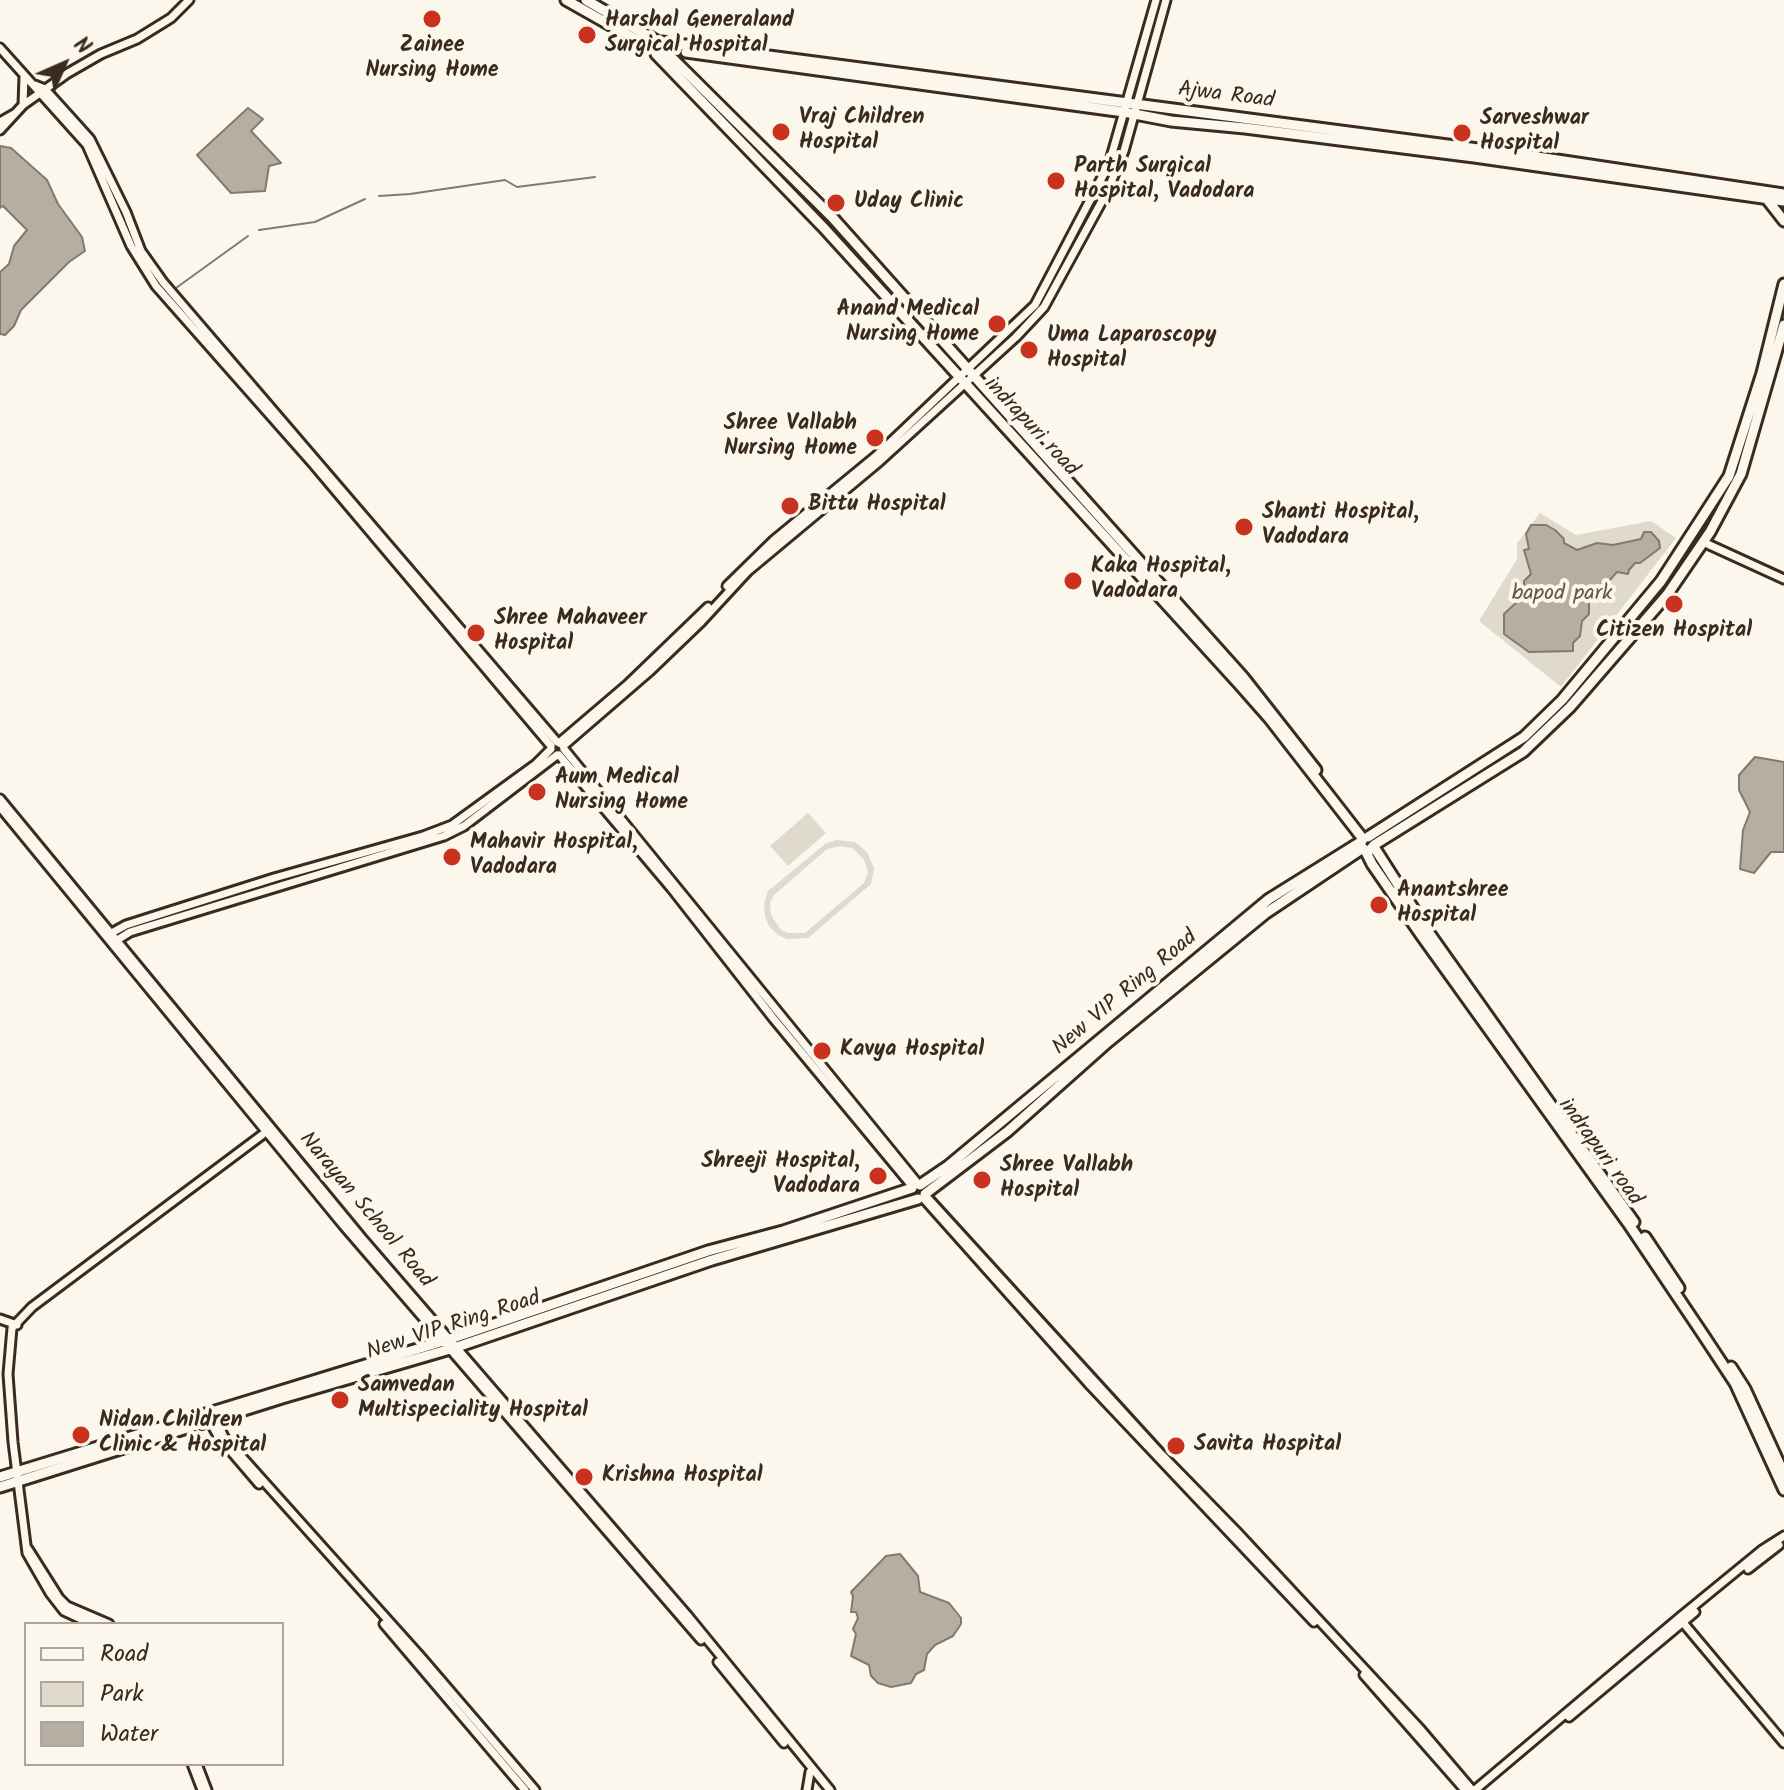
<!DOCTYPE html>
<style>
body{margin:0}
#map{position:relative;width:1784px;height:1790px;overflow:hidden;background:#fbf7ec;font-family:Kalam,sans-serif}
canvas{display:block}
.legend{position:absolute;left:24px;top:1622px;width:260px;height:144px;box-sizing:border-box;background:#fbf7ec;border:2px solid #aea59a;margin:0;padding:10px 14px;list-style:none;font-size:24px;color:#3b2a1e}
.legend li{display:flex;align-items:center;gap:16px;height:40px}
.legend b{width:40px;border:2px solid #aea59a}
.north{position:absolute;left:24px;top:24px;width:80px;height:80px;-webkit-text-stroke:6px #fbf7ec;paint-order:stroke;rotate:45deg;font-size:22px;font-weight:700;line-height:32px;text-align:center;color:#3b2a1e}
.north::after{content:'';display:block;margin:auto;width:28px;height:36px;background:#3b2a1e;clip-path:polygon(50% 0,100% 100%,50% 72%,0 100%)}
</style>
<div id="map">
<canvas width="1784" height="1790"></canvas>
<ul class="legend">
<li><b style="height:10px;background:#fbf7ec"></b>Road</li>
<li><b style="height:22px;background:#dfd9ce"></b>Park</li>
<li><b style="height:22px;background:#b6aea2"></b>Water</li>
</ul>
<div class="north">N</div>
</div>
<script>
const ctx = document.querySelector('canvas').getContext('2d');
ctx.lineJoin = 'round';
function paint(path, color) { ctx.fillStyle = color; ctx.fill(path, 'evenodd'); }
const shape = rows => new Path2D(rows.map(r => 'M' + r).join(''));
function strokePath(path, color, width, dash) { ctx.strokeStyle = color; ctx.lineWidth = width; ctx.lineCap = dash ? 'butt' : 'round'; ctx.setLineDash(dash || []); ctx.stroke(path); }
function label(font, color, halo, rows, align = 'center') {
  ctx.font = font + ' Kalam,sans-serif'; ctx.lineWidth = 8; ctx.setLineDash([]); ctx.textBaseline = 'middle'; ctx.strokeStyle = halo; ctx.fillStyle = color; for (const [text, x, y, turn = 0] of rows) {
    ctx.save(); ctx.translate(x, y); ctx.rotate((+turn || 0) * Math.PI / 180); ctx.textAlign = isNaN(turn) ? turn : align; if (halo) ctx.strokeText(text, 0, 0); ctx.fillText(text, 0, 0); ctx.restore();
  }
}
paint(shape([
 [1540,513,1576,535,1651,521,1676,538,1561,687,1479,621,1517,559,1517,543],
 [808,813,826,833,788,866,770,846],
 [836,840,855,842,867,852,874,868,871,884,808,938,787,939,778,935,769,926,765,916,764,903,768,891,825,844],
 [841,846,852,848,864,859,868,872,864,883,805,933,788,933,781,930,771,915,770,903,774,895,827,849]
]), '#dfd9ce');
const water = shape([
 [248,108,263,119,251,131,281,163,269,166,265,191,231,193,197,155,248,108],
 [0,146,11,148,47,180,58,204,82,237,85,251,69,262,21,310,14,326,5,335,0,334,0,272,9,264,14,246,27,230,3,206,0,208,0,146],
 [1531,525,1546,525,1555,530,1564,539,1564,543,1577,550,1597,543,1613,545,1641,539,1644,532,1651,532,1659,541,1660,548,1640,563,1635,563,1629,570,1628,574,1617,572,1609,581,1602,583,1598,596,1589,601,1589,614,1582,621,1580,636,1573,643,1573,651,1529,652,1504,634,1504,614,1518,601,1524,590,1524,581,1531,574,1524,550,1529,549,1526,534,1531,525],
 [1755,757,1784,762,1784,852,1771,852,1754,873,1740,869,1743,830,1750,812,1739,790,1739,775,1755,757],
 [900,1554,918,1576,920,1592,949,1603,961,1618,961,1624,953,1636,935,1645,927,1654,924,1670,916,1674,911,1683,891,1687,878,1683,871,1676,869,1665,851,1656,856,1634,853,1629,858,1618,856,1612,851,1612,853,1596,851,1592,886,1556,900,1554]
]);
paint(water, '#b6aea2');
strokePath(water, '#85796d', 2);
strokePath(shape([
 [379,196,410,194,505,180,517,187,595,177],
 [259,230,315,222,365,199],
 [176,288,248,236]
]), '#85796d', 2);
const minor = shape([
 [0,48,87,145,131,246,156,286,314,465,551,746],
 [35,85,45,89,90,139,126,212,141,251,163,282,557,742],
 [23,105,24,76],
 [0,122,14,114],
 [0,130,23,105,68,73,101,54,137,39,171,18,189,0],
 [1703,542,1784,579],
 [727,586,774,540,876,456,1035,305,1109,164,1156,0],
 [559,743,627,685,708,607],
 [563,746,651,670,701,622,748,571,880,461,1016,337,1044,307,1108,190,1124,151,1166,0],
 [564,749,919,1185],
 [559,755,672,889,773,1018,913,1187],
 [0,799,361,1237,688,1616,830,1790],
 [0,807,343,1225,701,1640],
 [108,935,126,925,274,878,423,836,452,825,536,764,551,749],
 [114,942,130,932,444,836,464,826,557,755],
 [925,1195,1161,1454,1236,1531,1421,1730,1472,1790],
 [924,1199,1088,1383,1314,1622],
 [0,1319,17,1325],
 [214,1416,224,1437,421,1657,535,1790],
 [208,1418,218,1436,259,1484],
 [28,1549,59,1598,67,1606,109,1624],
 [1748,1569,1779,1545],
 [1680,1619,1784,1743],
 [92,1624,64,1611,50,1593,27,1553,13,1442,8,1374,12,1328,32,1307,262,1135],
 [384,1624,525,1790],
 [718,1662,784,1743],
 [1364,1675,1465,1790],
 [1569,1717,1695,1612],
 [192,1764,202,1790],
 [197,1764,207,1790],
 [807,1790,810,1772],
 [1475,1790,1679,1618,1762,1550,1784,1536]
]);
const major = shape([
 [566,0,649,47],
 [586,0,655,40],
 [662,42,1524,155,1784,194],
 [664,50,832,217,1243,677,1316,770],
 [686,52,1124,112,1171,121,1245,128,1474,157,1784,201],
 [656,54,822,226,1239,684,1269,718,1363,839],
 [1766,198,1784,221],
 [1368,837,1524,737,1562,700,1661,581,1729,476,1762,373,1784,284],
 [1374,847,1427,930,1634,1222],
 [1365,850,1372,864,1421,935,1628,1223,1702,1333,1735,1383,1784,1490],
 [1370,850,1374,845,1523,752,1570,707,1667,595,1710,532,1741,474,1784,325],
 [920,1185,948,1166,1269,899,1362,841],
 [925,1194,1008,1131,1108,1042,1266,913,1363,848],
 [1645,1237,1679,1288],
 [1731,1367,1745,1389,1784,1474],
 [0,1477,450,1339,708,1251,783,1231,912,1188],
 [0,1487,282,1398,457,1347,712,1260,918,1199]
]);
strokePath(minor, '#3b2a1e', 13);
strokePath(major, '#3b2a1e', 15);
strokePath(minor, '#fbf7ec', 7);
strokePath(major, '#fbf7ec', 9);
for (const [x, y, r, color] of [
 [432,19,10,"#c8321e"],
 [587,35,10,"#c8321e"],
 [781,132,10,"#c8321e"],
 [1462,133,10,"#c8321e"],
 [1056,181,10,"#c8321e"],
 [836,203,10,"#c8321e"],
 [997,324,10,"#c8321e"],
 [1029,350,10,"#c8321e"],
 [875,438,10,"#c8321e"],
 [790,506,10,"#c8321e"],
 [1244,527,10,"#c8321e"],
 [1073,581,10,"#c8321e"],
 [1674,604,10,"#c8321e"],
 [476,633,10,"#c8321e"],
 [537,792,10,"#c8321e"],
 [452,857,10,"#c8321e"],
 [1379,905,10,"#c8321e"],
 [822,1051,10,"#c8321e"],
 [878,1176,10,"#c8321e"],
 [982,1180,10,"#c8321e"],
 [340,1400,10,"#c8321e"],
 [81,1435,10,"#c8321e"],
 [1176,1446,10,"#c8321e"],
 [584,1477,10,"#c8321e"]
]) { const dot = new Path2D(); dot.arc(x, y, r, 0, 2 * Math.PI); ctx.fillStyle = color; ctx.fill(dot); strokePath(dot, '#fbf7ec', 3); }
label('bold 22px', '#3b2a1e', '#fbf7ec', [
 ["Harshal Generaland",605,22],
 ["Surgical Hospital",605,47],
 ["Zainee",432,47,"center"],
 ["Nursing Home",432,72,"center"],
 ["Vraj Children",799,119],
 ["Hospital",799,144],
 ["Sarveshwar",1480,120],
 ["Hospital",1480,145],
 ["Parth Surgical",1074,168],
 ["Hospital, Vadodara",1074,193],
 ["Uday Clinic",854,203],
 ["Anand Medical",979,311,"right"],
 ["Nursing Home",979,336,"right"],
 ["Uma Laparoscopy",1047,337],
 ["Hospital",1047,362],
 ["Shree Vallabh",857,425,"right"],
 ["Nursing Home",857,450,"right"],
 ["Bittu Hospital",808,506],
 ["Shanti Hospital,",1262,514],
 ["Vadodara",1262,539],
 ["Kaka Hospital,",1091,568],
 ["Vadodara",1091,593],
 ["Shree Mahaveer",494,620],
 ["Hospital",494,645],
 ["Citizen Hospital",1674,632,"center"],
 ["Aum Medical",555,779],
 ["Nursing Home",555,804],
 ["Mahavir Hospital,",470,844],
 ["Vadodara",470,869],
 ["Anantshree",1397,892],
 ["Hospital",1397,917],
 ["Kavya Hospital",840,1051],
 ["Shreeji Hospital,",860,1163,"right"],
 ["Vadodara",860,1188,"right"],
 ["Shree Vallabh",1000,1167],
 ["Hospital",1000,1192],
 ["Samvedan",358,1387],
 ["Multispeciality Hospital",358,1412],
 ["Nidan Children",99,1422],
 ["Clinic & Hospital",99,1447],
 ["Savita Hospital",1194,1446],
 ["Krishna Hospital",602,1477]
], 'left');
label('22px', '#3b2a1e', '#fbf7ec', [
 ["Ajwa Road",1226,97,7],
 ["indrapuri road",1030,428,47],
 ["New VIP Ring Road",1126,994,-40],
 ["indrapuri road",1599,1153,54],
 ["Narayan School Road",365,1211,50],
 ["New VIP Ring Road",454,1327,-18]
]);
label('22px', '#64564a', '#fbf7ec', [
 ["bapod park",1562,595]
]);
</script>
